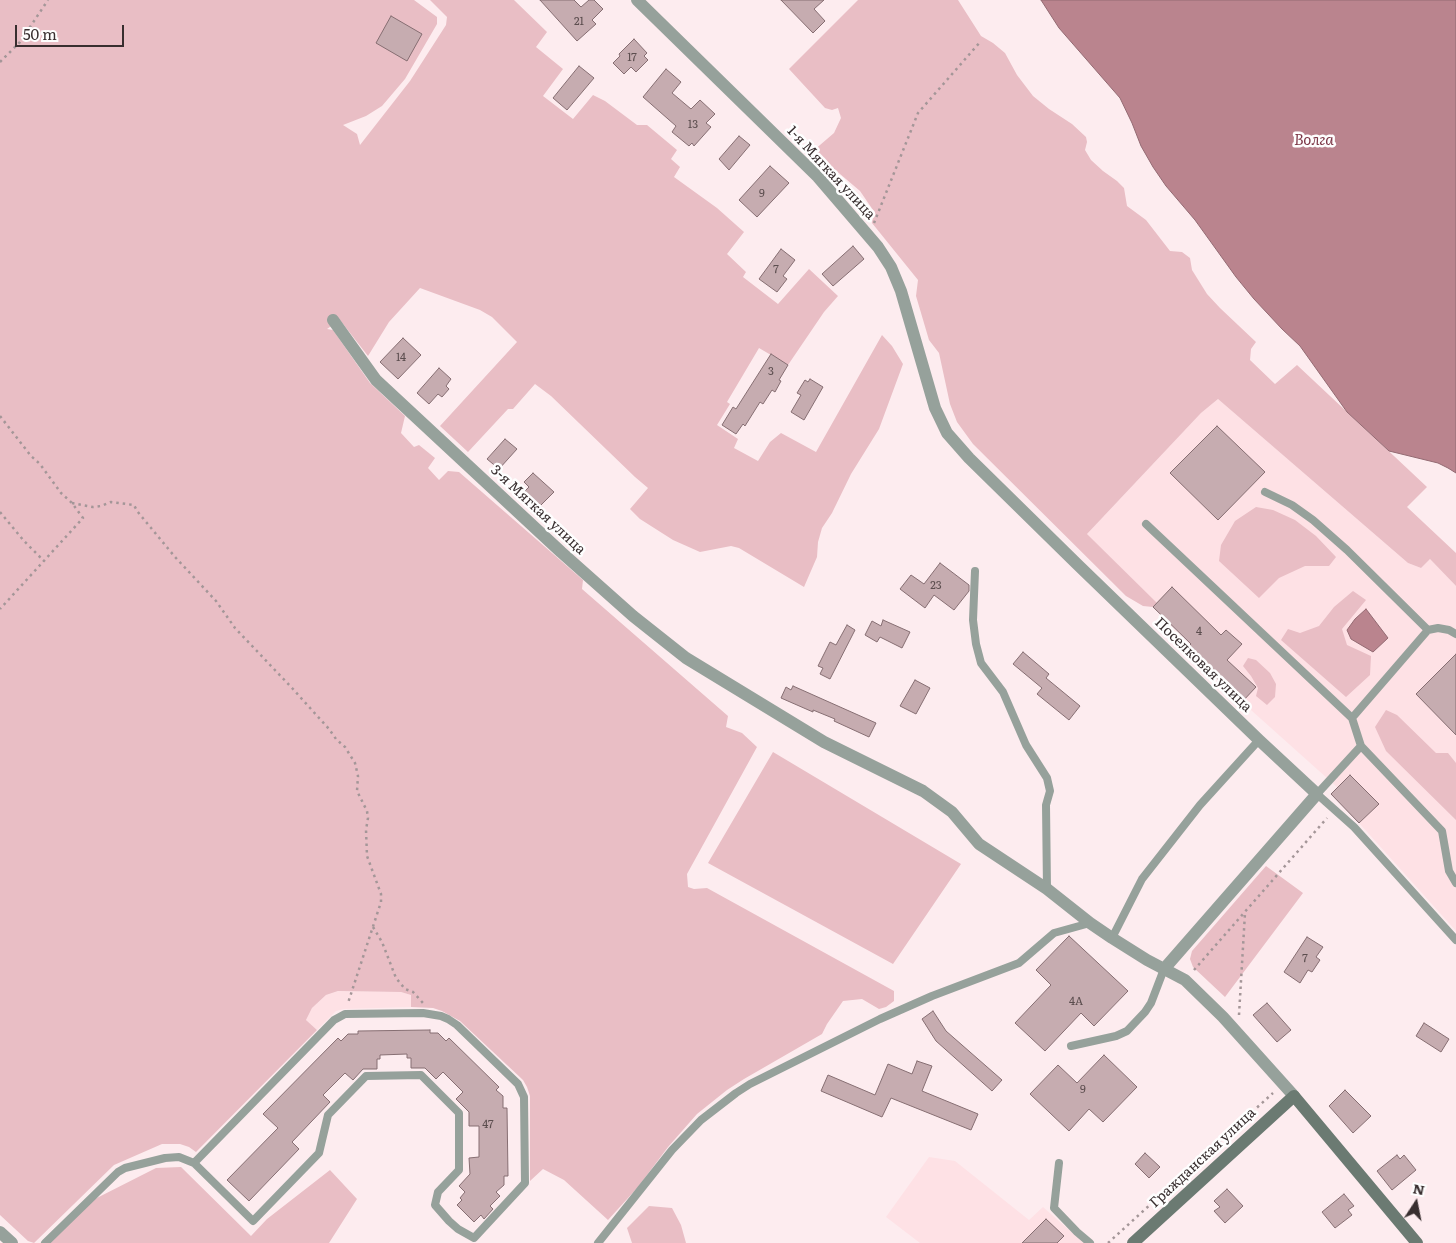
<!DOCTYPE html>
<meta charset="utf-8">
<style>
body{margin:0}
#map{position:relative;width:1456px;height:1243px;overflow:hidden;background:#fdecef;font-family:Literata,serif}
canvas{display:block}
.north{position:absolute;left:1391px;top:1178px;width:50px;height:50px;-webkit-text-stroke:4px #fefefe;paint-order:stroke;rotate:11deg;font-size:14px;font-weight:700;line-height:20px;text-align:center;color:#382e2f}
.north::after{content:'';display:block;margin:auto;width:18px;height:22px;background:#382e2f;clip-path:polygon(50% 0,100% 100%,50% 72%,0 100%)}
.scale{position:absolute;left:15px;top:25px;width:109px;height:22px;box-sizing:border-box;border:2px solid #382e2f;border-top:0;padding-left:6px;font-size:15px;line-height:18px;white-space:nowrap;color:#382e2f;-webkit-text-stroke:4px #fefefe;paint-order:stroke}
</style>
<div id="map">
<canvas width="1456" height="1243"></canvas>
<div class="north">N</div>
<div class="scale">50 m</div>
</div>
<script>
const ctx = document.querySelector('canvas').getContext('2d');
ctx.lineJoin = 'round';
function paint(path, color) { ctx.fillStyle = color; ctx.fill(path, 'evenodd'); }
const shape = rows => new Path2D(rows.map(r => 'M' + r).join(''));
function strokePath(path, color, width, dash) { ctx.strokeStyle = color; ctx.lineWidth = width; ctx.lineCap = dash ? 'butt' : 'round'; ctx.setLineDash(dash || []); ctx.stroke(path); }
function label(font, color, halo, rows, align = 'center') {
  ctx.font = font + ' Literata,serif'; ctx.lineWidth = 5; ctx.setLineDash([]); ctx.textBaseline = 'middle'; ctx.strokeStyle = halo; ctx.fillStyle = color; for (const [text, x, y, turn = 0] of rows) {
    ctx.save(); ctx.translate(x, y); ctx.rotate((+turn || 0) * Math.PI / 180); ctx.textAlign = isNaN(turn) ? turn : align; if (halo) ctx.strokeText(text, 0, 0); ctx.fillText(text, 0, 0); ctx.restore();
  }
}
paint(shape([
 [1218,399,1408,563,1421,568,1430,559,1456,586,1456,931,1359,823,1331,794,1337,787,1242,702,1186,649,1191,644,1153,607,1156,603,1087,534,1201,413],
 [338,991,401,992,411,995,411,1007,344,1009,336,1011,317,1030,306,1020,312,1008,326,995],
 [929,1157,955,1161,1029,1220,1043,1207,1084,1243,920,1243,886,1217]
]), '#fee1e5');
paint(shape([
 [0,0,414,0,437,17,437,24,405,79,382,106,366,116,343,125,357,134,360,145,410,81,446,25,447,17,430,0,514,0,547,32,536,47,563,69,543,96,573,119,593,95,605,101,637,125,647,125,677,150,671,159,680,167,674,177,717,208,744,232,727,254,746,272,743,277,778,304,809,269,838,296,824,312,788,365,759,348,727,402,730,404,717,425,738,439,734,448,758,461,770,442,781,433,816,452,882,335,892,346,903,364,879,429,851,474,832,513,822,528,818,542,817,557,804,587,739,548,731,546,700,552,673,540,640,519,630,509,648,488,635,477,551,396,535,384,513,409,508,409,468,452,440,426,517,342,492,317,480,310,420,288,389,322,368,356,340,320,327,329,333,330,370,383,405,416,401,433,414,447,419,445,435,458,428,468,439,480,448,471,459,472,583,580,582,589,728,716,726,727,742,733,757,747,687,874,688,887,694,889,707,888,894,991,894,1001,886,1007,879,1009,862,999,843,1001,827,1024,822,1034,744,1079,727,1090,697,1114,668,1147,638,1187,608,1220,564,1180,543,1169,530,1181,530,1096,527,1087,523,1080,460,1021,442,1011,433,1008,411,1007,411,995,401,992,338,991,326,995,312,1008,306,1020,317,1030,196,1152,189,1147,180,1144,162,1144,114,1165,34,1243,28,1241,0,1215],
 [858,0,958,0,981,36,993,43,1005,53,1017,75,1033,96,1049,109,1072,124,1086,137,1087,142,1085,150,1091,160,1103,171,1117,181,1124,188,1127,206,1146,220,1170,251,1182,252,1190,258,1192,270,1207,294,1220,308,1256,342,1251,349,1250,360,1275,384,1297,365,1427,487,1407,507,1456,553,1456,586,1430,559,1421,568,1408,563,1218,399,1201,413,1087,534,1157,603,1153,607,1143,606,1126,596,973,444,957,422,950,404,939,353,929,340,916,296,918,280,872,223,873,210,860,191,813,151,834,133,841,118,838,108,832,110,825,108,789,69],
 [1256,507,1273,510,1295,520,1316,536,1336,557,1329,566,1305,566,1279,578,1259,598,1219,561,1221,545,1235,521],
 [1353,591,1366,600,1342,629,1347,645,1371,656,1370,675,1346,697,1281,640,1288,629,1300,633,1319,626,1334,607],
 [1248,658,1256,660,1270,673,1276,684,1275,697,1267,705,1256,696,1258,688,1251,676,1243,666],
 [1386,710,1397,715,1436,753,1448,753,1456,763,1456,820,1386,751,1375,727],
 [773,752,961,864,893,964,708,863],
 [1266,866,1303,893,1225,997,1193,967,1190,959,1192,951],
 [181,1167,251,1236,267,1219,330,1170,357,1199,329,1243,45,1243,83,1205,156,1168],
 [649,1206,672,1208,681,1225,686,1243,632,1243,627,1228]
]), '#e9bec5');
const water = shape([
 [1041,0,1456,0,1456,473,1448,468,1438,463,1389,451,1347,412,1300,346,1282,329,1254,299,1236,277,1195,220,1166,186,1153,167,1141,146,1132,123,1120,98,1059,28,1041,0],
 [1366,609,1388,638,1373,652,1351,639,1347,630,1355,619,1366,609]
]);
paint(water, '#ba848e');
strokePath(water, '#936a72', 1);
const building = shape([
 [540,0,574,0,581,7,589,0,594,0,603,9,592,20,596,24,577,41,540,0],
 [781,0,824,0,814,9,825,21,813,33,781,0],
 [391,16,422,34,407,61,376,43,391,16],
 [634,39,647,53,644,56,648,60,636,72,631,67,624,74,613,63,620,56,619,54,634,39],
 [579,66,594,78,567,110,553,98,579,66],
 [666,69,681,82,672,93,691,109,700,100,715,114,706,123,711,127,694,146,692,143,689,146,672,132,676,126,643,97,666,69],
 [739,136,750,145,729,170,719,159,739,136],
 [770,166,789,183,757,217,739,200,770,166],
 [853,246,864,259,833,286,822,274,853,246],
 [781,249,795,260,783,276,787,279,777,292,759,279,781,249],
 [403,338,421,355,398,379,380,362,403,338],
 [771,354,788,365,779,380,781,381,775,392,772,390,763,404,760,402,745,426,743,424,736,434,722,425,733,407,736,409,771,354],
 [439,368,451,379,446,386,449,389,442,397,438,394,429,404,417,393,439,368],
 [810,379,823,387,804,420,791,412,801,395,797,393,805,380,808,382,810,379],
 [1217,426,1265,472,1218,520,1170,473,1217,426],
 [505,439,517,449,499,469,487,459,505,439],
 [533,473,554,492,537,509,522,494,529,487,524,482,533,473],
 [940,563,969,585,969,591,954,610,934,595,925,608,900,589,911,575,924,584,940,563],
 [1172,587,1221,635,1226,630,1242,644,1227,660,1256,687,1242,702,1186,649,1191,644,1153,607,1172,587],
 [883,620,910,632,902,648,880,637,877,642,865,635,872,621,881,626,883,620],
 [847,625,855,630,830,679,820,674,823,668,818,666,830,642,836,645,847,625],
 [1023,652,1049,674,1046,678,1080,706,1069,720,1037,694,1042,688,1013,664,1023,652],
 [1456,654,1456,735,1416,694,1456,654],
 [915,680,930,688,916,714,900,706,915,680],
 [793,686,876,723,869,737,834,721,835,719,813,710,813,712,781,698,786,687,791,690,793,686],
 [1350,775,1379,804,1359,823,1331,794,1350,775],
 [1069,936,1128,991,1094,1026,1081,1013,1045,1051,1015,1023,1051,985,1036,970,1069,936],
 [1307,937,1323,947,1316,957,1320,960,1312,972,1308,970,1300,983,1284,972,1307,937],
 [1267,1003,1291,1030,1277,1042,1253,1015,1267,1003],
 [933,1011,946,1031,1002,1080,992,1091,936,1041,922,1019,933,1011],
 [1424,1023,1449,1039,1441,1052,1416,1036,1424,1023],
 [430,1030,430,1033,438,1033,446,1041,449,1038,499,1087,496,1090,503,1096,503,1108,507,1108,508,1176,504,1176,504,1185,496,1192,500,1196,490,1206,493,1209,484,1219,481,1215,474,1222,457,1205,462,1200,460,1198,465,1192,459,1186,470,1174,469,1158,479,1157,479,1126,469,1126,469,1112,456,1099,463,1092,443,1072,436,1079,425,1068,411,1068,411,1058,407,1058,407,1054,380,1055,380,1059,377,1059,377,1069,363,1069,353,1080,345,1073,323,1095,330,1102,292,1142,299,1149,249,1201,227,1180,278,1128,263,1114,338,1038,341,1041,348,1034,358,1034,358,1031,430,1030],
 [1104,1055,1137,1087,1103,1122,1089,1109,1069,1131,1030,1094,1058,1065,1077,1083,1104,1055],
 [917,1061,932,1066,922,1091,978,1114,971,1130,891,1098,882,1117,821,1091,828,1075,875,1095,888,1064,912,1074,917,1061],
 [1345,1090,1371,1116,1353,1133,1329,1106,1345,1090],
 [1145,1153,1160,1167,1149,1178,1135,1164,1145,1153],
 [1397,1155,1400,1159,1404,1155,1416,1170,1392,1190,1377,1171,1397,1155],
 [1227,1189,1243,1206,1225,1223,1214,1211,1220,1207,1214,1201,1227,1189],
 [1344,1194,1354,1206,1348,1210,1352,1215,1335,1228,1322,1212,1344,1194],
 [1046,1219,1064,1236,1057,1243,1022,1243,1046,1219]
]);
paint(building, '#c6acb0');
strokePath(building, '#866e72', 1);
strokePath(shape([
 [0,62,20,42,48,0],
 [874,223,918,113,981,41],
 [0,416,31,456,40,464,61,493,72,503,83,518,0,609],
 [72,503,93,507,101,506,111,502,134,505,137,511,175,557,216,601,235,628,292,688,329,729,336,739,345,747,355,763,358,776,357,791,367,811,368,818,366,830,367,856,381,894,381,902,348,1003],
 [0,512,24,541,44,561],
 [373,927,382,942,396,978,405,989,413,992,423,1003],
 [1194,970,1327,818],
 [1239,1015,1245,913],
 [1108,1243,1273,1093]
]), '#a49698', 2.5, [2.5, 4]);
strokePath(shape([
 [1265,492,1292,505,1313,520,1347,550,1428,630,1438,628,1449,630,1456,634],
 [1146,524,1352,718,1361,746,1442,831,1449,871,1456,883],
 [975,571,973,620,976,644,981,663,1003,692,1026,745,1047,778,1050,791,1046,805,1047,889],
 [1352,718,1428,630],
 [1361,746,1317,794,1354,827,1456,940],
 [1112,938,1142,879,1200,805,1259,740],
 [1071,1046,1116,1036,1127,1031,1145,1012,1151,1003,1164,969],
 [1059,1163,1054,1208,1077,1232,1090,1243],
 [45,1243,118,1172,125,1168,165,1158,179,1157,194,1163,253,1221,319,1153,328,1115,366,1076,421,1075,459,1113,459,1170,438,1192,435,1205,449,1221,458,1229,474,1238,525,1183,524,1097,518,1084,457,1025,448,1019,441,1016,423,1013,345,1014,334,1020,194,1163],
 [598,1243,672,1150,701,1120,736,1093,750,1084,880,1019,932,996,1019,963,1054,933,1090,923]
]), '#96a19b', 8);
strokePath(shape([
 [637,0,818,177,878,247,891,267,901,291,935,408,947,433,969,458,1078,565,1259,740,1317,794,1164,969],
 [333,320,376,380,561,552,633,616,686,658,824,742,923,791,952,812,979,844,1047,889,1090,923,1112,938,1147,960,1185,980,1223,1017,1294,1096],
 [0,1232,12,1243]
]), '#96a19b', 12);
strokePath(shape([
 [1133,1243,1294,1096,1417,1243]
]), '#6b7a72', 12);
label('11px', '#5c4e4f', null, [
 ["21",579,22],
 ["17",632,58],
 ["13",693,125],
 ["9",762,194],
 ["7",776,270],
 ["14",401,358],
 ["3",771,372],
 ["23",936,586],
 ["4",1199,632],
 ["7",1305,959],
 ["4А",1076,1002],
 ["9",1083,1090],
 ["47",488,1125]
]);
label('14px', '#382e2f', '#fefefe', [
 ["1-я Мягкая улица",831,173,47],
 ["3-я Мягкая улица",538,510,43],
 ["Поселковая улица",1203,665,44],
 ["Гражданская улица",1203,1158,-43]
]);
label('italic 15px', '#7d3747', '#fefefe', [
 ["Волга",1314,141]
]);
</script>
